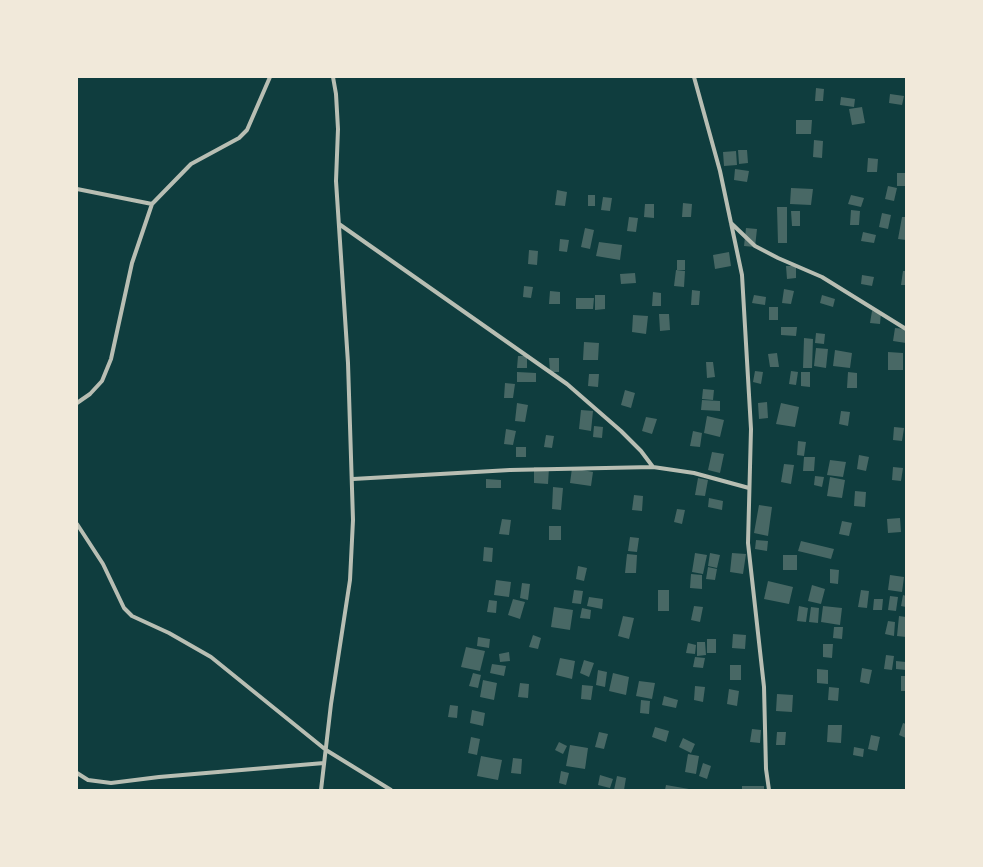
<!DOCTYPE html>
<style>
body{margin:0}
#map{position:relative;width:983px;height:867px;overflow:hidden;background:#0f3d3e;font-family:"Source Serif 4",serif}
canvas{display:block}
.frame{position:absolute;inset:0;border:78px solid #f1e9da;pointer-events:none}
</style>
<div id="map">
<canvas width="983" height="867"></canvas>
<div class="frame"></div>
</div>
<script>
const ctx = document.querySelector('canvas').getContext('2d');
ctx.lineJoin = 'round';
function paint(path, color) { ctx.fillStyle = color; ctx.fill(path, 'evenodd'); }
const shape = rows => new Path2D(rows.map(r => 'M' + r).join(''));
function strokePath(path, color, width, dash) { ctx.strokeStyle = color; ctx.lineWidth = width; ctx.lineCap = dash ? 'butt' : 'round'; ctx.setLineDash(dash || []); ctx.stroke(path); }
paint(shape([
 [816,88,824,89,823,101,815,101],
 [890,94,904,96,902,105,889,103],
 [841,97,855,99,854,107,840,105],
 [862,107,865,123,852,125,849,109],
 [796,120,812,120,811,134,796,134],
 [814,140,823,141,822,158,813,157],
 [738,150,747,150,748,163,739,164],
 [736,151,737,165,724,166,723,152],
 [868,158,878,159,877,172,867,172],
 [735,169,749,171,747,182,734,180],
 [897,173,906,173,906,186,897,186],
 [888,186,897,188,894,201,885,199],
 [791,188,813,189,811,205,790,204],
 [557,190,567,192,565,206,555,205],
 [588,195,595,195,595,206,588,206],
 [851,195,864,198,861,207,848,204],
 [603,197,612,198,610,211,601,210],
 [683,203,692,204,691,217,682,217],
 [645,204,654,204,654,218,644,217],
 [777,207,787,207,787,243,778,243],
 [851,210,860,211,859,225,850,225],
 [791,211,800,211,800,226,792,226],
 [882,213,891,215,888,229,879,227],
 [629,217,638,218,636,232,627,231],
 [902,217,906,217,906,240,898,239],
 [585,228,594,230,590,249,581,247],
 [746,228,757,229,755,247,744,246],
 [863,232,876,235,874,243,861,241],
 [560,239,569,240,567,252,559,251],
 [599,242,622,245,620,260,596,256],
 [529,250,538,251,537,265,528,264],
 [729,252,731,266,715,269,713,255],
 [677,260,685,260,685,270,677,270],
 [786,266,796,266,796,278,787,279],
 [676,270,685,271,684,287,674,286],
 [903,271,906,271,906,285,901,285],
 [635,273,636,283,621,284,620,274],
 [862,275,874,277,872,286,861,284],
 [524,286,533,287,531,298,523,297],
 [784,289,794,291,791,304,782,303],
 [692,290,700,291,699,305,691,305],
 [550,291,560,292,560,304,549,304],
 [653,292,661,293,661,306,652,306],
 [595,295,605,295,605,309,595,310],
 [754,295,766,297,765,305,752,303],
 [822,295,835,299,833,307,820,303],
 [576,298,594,298,593,309,576,309],
 [769,307,778,307,778,320,769,320],
 [872,311,881,312,880,324,870,323],
 [659,314,669,314,670,330,660,331],
 [633,315,648,316,646,334,632,332],
 [781,327,797,327,796,336,781,335],
 [895,328,906,329,906,343,893,341],
 [816,333,825,334,824,344,815,343],
 [804,338,813,339,812,368,803,368],
 [584,342,599,343,598,360,583,360],
 [816,348,828,349,826,368,814,366],
 [835,350,852,353,850,368,833,366],
 [888,352,903,353,903,370,888,370],
 [777,353,779,367,770,367,768,354],
 [518,356,527,356,527,368,517,368],
 [549,358,559,358,559,372,550,372],
 [706,362,713,362,715,377,707,378],
 [755,371,763,372,761,384,753,382],
 [791,371,798,372,796,385,789,384],
 [517,372,536,373,536,382,517,382],
 [801,372,810,372,810,387,801,386],
 [848,372,857,373,857,388,847,388],
 [589,374,599,374,598,387,588,386],
 [505,383,515,384,513,398,504,398],
 [703,389,714,390,713,400,702,399],
 [625,390,635,393,631,408,621,405],
 [702,400,720,401,720,411,701,410],
 [767,402,768,418,759,419,758,403],
 [517,403,528,405,525,422,515,421],
 [781,403,799,407,795,427,776,424],
 [581,410,593,411,591,431,579,429],
 [841,411,850,412,848,426,839,424],
 [707,416,724,420,720,437,704,433],
 [646,417,657,419,652,434,642,431],
 [594,426,603,427,602,438,593,437],
 [894,427,904,428,902,441,893,440],
 [506,429,516,431,513,445,504,444],
 [693,431,702,433,700,447,690,446],
 [546,435,554,436,552,448,544,447],
 [798,441,806,442,804,456,797,455],
 [516,447,526,447,526,457,516,457],
 [712,452,724,454,720,473,708,470],
 [859,455,869,457,866,471,857,469],
 [804,457,815,457,814,471,803,471],
 [830,460,846,462,843,477,827,475],
 [784,464,794,465,791,484,781,482],
 [534,467,549,468,548,484,534,483],
 [893,467,903,468,901,481,892,480],
 [572,468,593,472,591,486,570,483],
 [815,476,824,477,822,487,814,485],
 [830,477,845,480,842,498,827,496],
 [698,478,708,480,705,496,695,495],
 [486,479,501,480,501,488,486,488],
 [553,487,563,488,561,510,552,509],
 [855,491,866,492,865,507,854,506],
 [634,495,643,496,642,511,632,510],
 [709,498,723,501,722,510,708,507],
 [759,505,772,507,768,536,754,533],
 [677,509,685,510,682,524,674,522],
 [900,518,901,532,888,533,887,519],
 [502,519,511,520,509,535,499,534],
 [842,521,852,523,849,536,839,534],
 [549,526,561,526,561,540,549,540],
 [630,537,639,538,637,552,628,551],
 [756,540,768,541,767,551,755,549],
 [801,541,834,549,831,559,798,551],
 [484,547,493,548,492,562,483,561],
 [695,553,707,555,703,574,692,572],
 [710,553,720,555,717,568,708,566],
 [732,553,746,554,743,574,730,572],
 [627,554,637,555,636,573,625,573],
 [783,555,797,555,797,570,783,570],
 [578,566,587,568,584,581,576,579],
 [708,567,717,569,715,580,706,579],
 [830,569,839,570,838,584,830,583],
 [691,574,702,575,702,589,690,588],
 [890,575,904,577,902,592,888,590],
 [496,580,511,582,509,597,494,595],
 [768,581,793,587,789,604,764,599],
 [522,583,530,584,528,600,520,598],
 [812,585,825,589,821,604,808,601],
 [574,590,583,591,581,604,572,603],
 [658,590,669,590,669,611,658,611],
 [861,590,869,591,867,608,858,607],
 [903,595,906,596,906,607,901,606],
 [890,596,898,597,896,611,888,610],
 [589,597,603,599,602,609,587,606],
 [513,599,525,602,520,619,508,615],
 [874,599,883,599,882,610,873,610],
 [489,600,497,601,496,613,487,612],
 [694,606,703,607,700,622,691,620],
 [799,606,808,608,806,622,797,621],
 [823,606,842,608,840,625,821,622],
 [554,607,573,610,570,630,551,627],
 [811,607,819,608,818,623,809,622],
 [582,608,591,610,590,619,580,618],
 [623,616,634,618,629,639,618,636],
 [899,616,906,617,906,637,897,636],
 [888,621,895,622,894,636,885,634],
 [834,627,843,627,842,639,833,638],
 [733,634,746,635,745,649,732,648],
 [533,635,541,638,538,649,529,647],
 [478,637,490,639,489,648,477,646],
 [707,639,716,639,716,653,707,653],
 [697,642,705,642,706,655,697,656],
 [688,643,696,645,695,654,686,653],
 [823,644,833,644,832,658,823,657],
 [466,647,485,651,480,671,461,667],
 [509,652,510,661,500,662,499,654],
 [886,655,894,656,892,670,884,669],
 [695,657,705,658,703,668,693,667],
 [560,658,575,661,572,679,556,675],
 [584,660,594,663,589,677,580,673],
 [896,661,906,662,906,670,896,669],
 [492,664,506,666,504,676,490,673],
 [730,665,741,665,741,680,730,680],
 [862,668,872,670,869,684,860,682],
 [817,669,828,670,828,684,817,683],
 [598,670,607,672,605,687,596,685],
 [473,673,481,675,478,688,469,686],
 [613,673,629,677,626,695,609,691],
 [901,676,906,676,906,691,901,691],
 [483,680,497,683,494,700,480,697],
 [639,681,655,683,652,699,636,696],
 [520,683,529,684,528,698,518,697],
 [582,685,593,686,591,700,581,699],
 [695,686,705,687,703,702,694,700],
 [829,687,839,688,838,701,828,700],
 [729,689,739,691,737,706,727,704],
 [777,694,793,695,792,712,776,711],
 [664,696,678,700,676,708,662,705],
 [641,700,650,701,649,714,640,713],
 [450,705,458,706,457,718,448,717],
 [472,710,485,713,483,726,470,723],
 [903,723,906,724,906,738,899,735],
 [828,725,842,725,841,743,827,742],
 [655,727,669,731,666,742,652,737],
 [752,729,761,730,760,743,750,742],
 [599,732,608,734,604,749,595,747],
 [777,732,786,732,785,745,776,745],
 [871,735,880,737,877,751,868,749],
 [471,737,480,739,477,755,468,753],
 [683,738,695,744,691,753,679,747],
 [559,742,567,746,563,754,555,750],
 [570,745,588,748,585,769,566,766],
 [854,747,864,749,863,757,853,755],
 [688,754,699,756,696,774,685,772],
 [481,756,502,760,498,780,477,776],
 [513,758,522,759,521,774,511,773],
 [703,763,711,766,707,779,699,776],
 [561,771,569,773,566,785,559,783],
 [600,775,613,779,610,788,598,785],
 [617,776,626,778,624,790,614,790],
 [666,785,689,789,689,790,665,790],
 [742,786,764,786,764,790,742,790]
]), '#486865');
strokePath(shape([
 [694,77,720,171,742,275,751,429,748,543,764,687,766,769,769,790],
 [77,189,152,204],
 [731,223,755,246,778,258,822,277,906,329],
 [339,224,567,384,621,431,641,451,653,467],
 [77,403,90,394,102,381,111,359,132,263,152,204,191,164,239,138,247,130,270,77],
 [353,479,510,470,653,467,694,473,749,488],
 [77,524,103,564,124,608,132,616,169,633,211,657,326,750,391,790],
 [77,773,88,780,111,783,159,777,324,763],
 [321,790,331,704,350,580,353,520,348,363,336,181,338,129,336,94,333,77]
]), '#b8beb3', 4);
</script>
